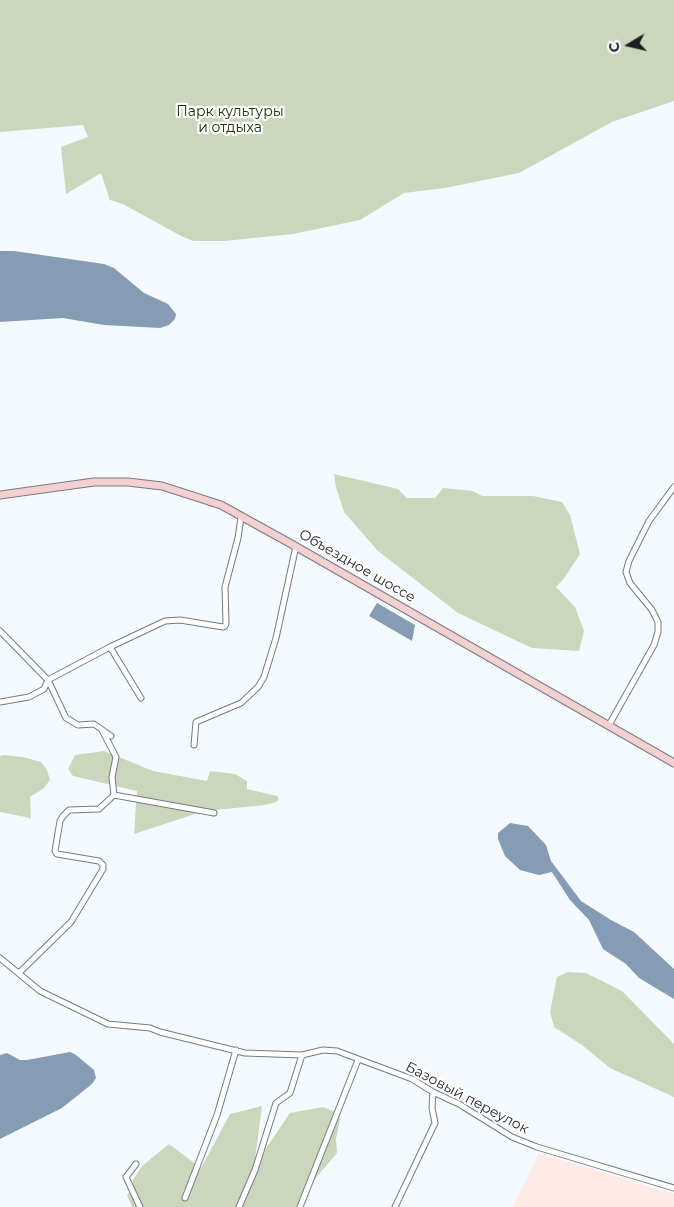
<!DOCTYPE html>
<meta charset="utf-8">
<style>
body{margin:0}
#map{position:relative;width:674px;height:1207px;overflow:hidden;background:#f4faff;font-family:Montserrat,sans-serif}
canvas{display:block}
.north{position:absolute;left:604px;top:20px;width:50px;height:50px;-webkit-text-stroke:4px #fff;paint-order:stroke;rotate:261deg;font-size:14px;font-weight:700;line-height:20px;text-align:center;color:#1d2023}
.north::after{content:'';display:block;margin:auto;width:18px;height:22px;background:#1d2023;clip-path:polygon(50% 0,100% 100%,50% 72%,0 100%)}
</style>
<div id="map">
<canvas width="674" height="1207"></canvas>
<div class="north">С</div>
</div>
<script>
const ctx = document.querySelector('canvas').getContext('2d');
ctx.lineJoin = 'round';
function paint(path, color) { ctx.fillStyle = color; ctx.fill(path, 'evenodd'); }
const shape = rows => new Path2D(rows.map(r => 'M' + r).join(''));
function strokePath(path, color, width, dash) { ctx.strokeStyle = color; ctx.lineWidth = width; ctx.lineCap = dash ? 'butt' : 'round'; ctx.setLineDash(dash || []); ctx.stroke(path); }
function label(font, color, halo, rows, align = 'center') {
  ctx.font = font + ' Montserrat,sans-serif'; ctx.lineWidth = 4.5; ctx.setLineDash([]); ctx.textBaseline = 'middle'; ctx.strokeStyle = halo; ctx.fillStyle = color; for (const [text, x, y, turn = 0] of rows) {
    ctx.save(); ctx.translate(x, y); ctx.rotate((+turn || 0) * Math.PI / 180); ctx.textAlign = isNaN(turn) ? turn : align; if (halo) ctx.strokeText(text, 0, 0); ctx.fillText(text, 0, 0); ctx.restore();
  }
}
paint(shape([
 [539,1153,674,1194,674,1207,513,1207]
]), '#ffeae5');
paint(shape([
 [0,0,674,0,674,101,612,122,519,173,445,188,404,193,360,220,293,234,224,241,193,241,181,236,123,204,110,200,101,173,66,194,61,147,88,137,83,125,0,132],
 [334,474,398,489,407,498,435,498,443,488,473,491,482,496,533,496,562,502,570,515,580,554,565,577,556,587,575,607,584,631,579,651,532,648,458,613,378,551,344,512,336,487],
 [104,751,153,771,207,781,210,771,235,774,247,781,247,789,277,796,279,800,276,802,265,805,204,811,134,834,137,791,73,776,68,769,75,755],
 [4,755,23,757,41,762,47,770,50,780,44,788,30,797,31,818,0,812,0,756],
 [568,972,586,973,622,991,674,1044,674,1097,610,1068,582,1045,554,1027,550,1012,557,977],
 [262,1106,254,1166,290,1113,323,1107,336,1112,340,1119,336,1139,337,1153,314,1180,301,1207,132,1207,127,1195,132,1189,133,1180,142,1166,169,1144,201,1168,230,1114]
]), '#cbd6bc');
paint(shape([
 [0,251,14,251,104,264,114,268,144,293,168,304,176,314,175,319,169,325,160,328,104,325,63,318,0,322],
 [377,603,415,625,412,641,369,616],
 [510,823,528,826,546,845,551,861,581,901,611,920,634,932,674,969,674,999,639,978,626,964,603,949,589,920,570,900,552,872,539,875,520,870,505,856,498,839,498,833],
 [70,1052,76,1055,94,1070,96,1078,92,1084,62,1108,0,1139,0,1055,7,1053,20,1060,27,1060]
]), '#869cb4');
const street = shape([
 [0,631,48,680,66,718,78,725,94,724,111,736],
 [110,647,141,698],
 [0,702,29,697,44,689,48,680,110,647,165,621,180,620,223,627,225,626,226,624,225,587,238,538,241,517],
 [609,725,654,645,658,632,658,622,652,610,630,583,626,572,629,561,649,521,674,487],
 [102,730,116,757,112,777,114,795,214,813],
 [194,745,196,722,241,703,258,687,264,677,276,638,296,546],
 [0,958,40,991,108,1024,150,1028,160,1032,245,1053,302,1055,323,1050,337,1051,412,1079,433,1092,459,1104,512,1137,537,1147,674,1188],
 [19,973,71,922,103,869,103,865,99,861,57,854,55,851,60,821,63,816,69,810,99,809,114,795],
 [136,1164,126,1177,140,1207],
 [185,1198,217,1115,236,1050],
 [239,1207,255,1170,276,1103,290,1093,302,1055],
 [300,1207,358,1060],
 [395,1207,435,1123,432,1108,433,1092]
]);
const secondary = shape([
 [0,495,94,482,128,482,162,486,221,505,295,546,674,763]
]);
strokePath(street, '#737c83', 7);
strokePath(secondary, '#737c83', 9);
strokePath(street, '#fff', 5);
strokePath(secondary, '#f5d0d1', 7);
label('14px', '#223100', '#fff', [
 ["Парк культуры",230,112],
 ["и отдыха",230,128]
]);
label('14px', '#1d2023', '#fff', [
 ["Объездное шоссе",357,566,30],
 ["Базовый переулок",467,1098,28]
]);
</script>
